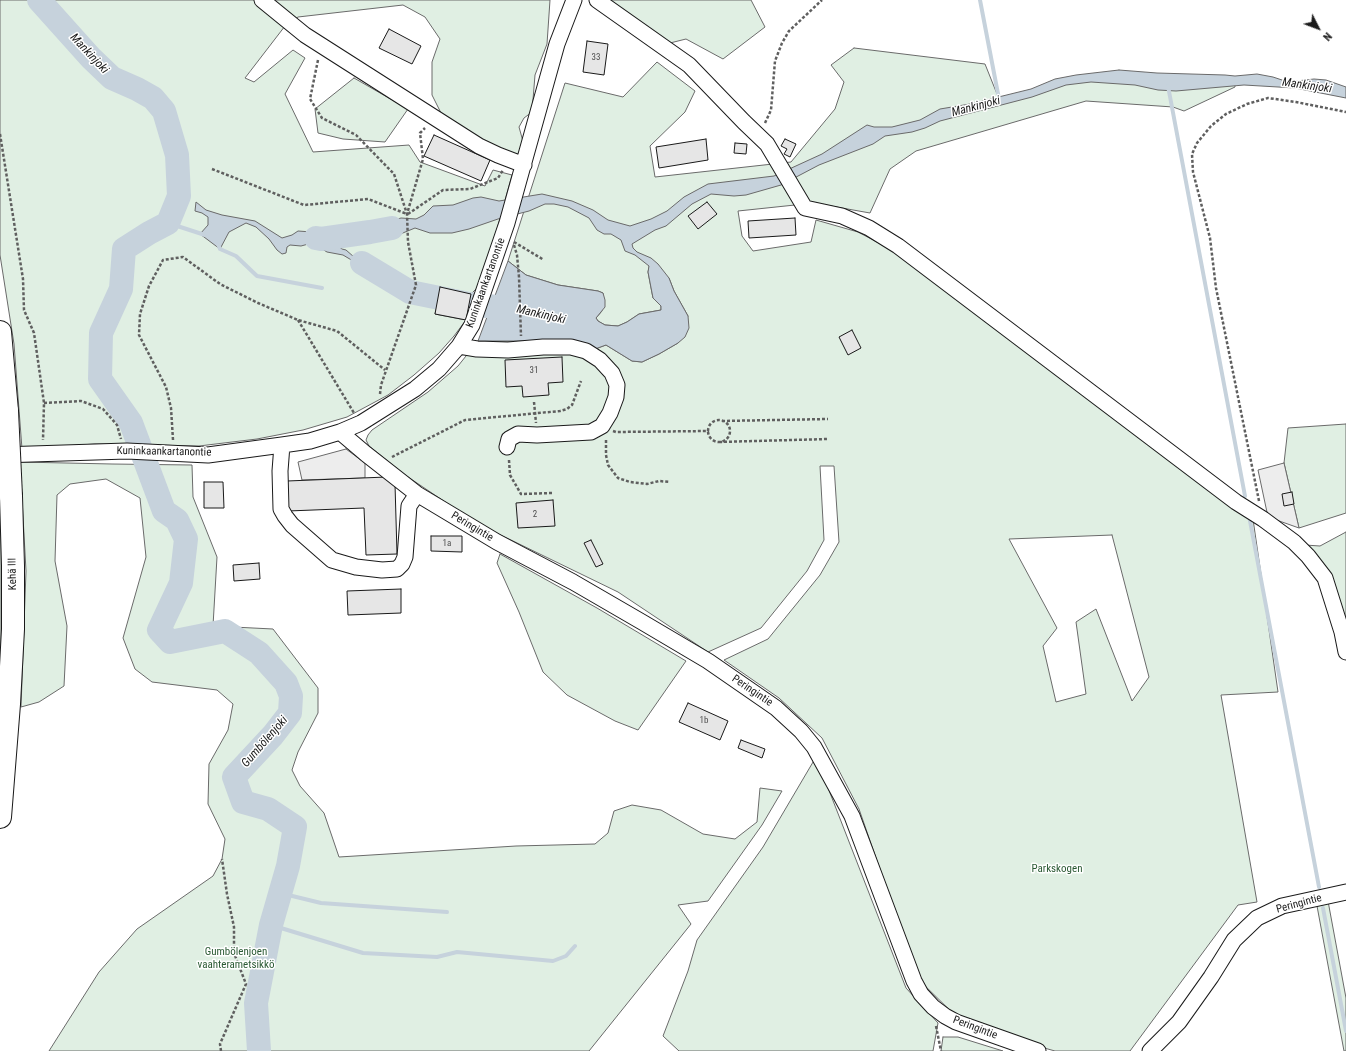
<!DOCTYPE html>
<meta charset="utf-8">
<style>
body{margin:0}
#map{position:relative;width:1346px;height:1051px;overflow:hidden;background:#fff;font-family:"Roboto Condensed",sans-serif}
canvas{display:block}
.north{position:absolute;left:1298px;top:8px;width:40px;height:40px;-webkit-text-stroke:3px #fff;paint-order:stroke;rotate:132deg;font-size:11px;font-weight:700;line-height:16px;text-align:center;color:#1a1a1a}
.north::after{content:'';display:block;margin:auto;width:14px;height:18px;background:#1a1a1a;clip-path:polygon(50% 0,100% 100%,50% 72%,0 100%)}
</style>
<div id="map">
<canvas width="1346" height="1051"></canvas>
<div class="north">N</div>
</div>
<script>
const ctx = document.querySelector('canvas').getContext('2d');
ctx.lineJoin = 'round';
function paint(path, color) { ctx.fillStyle = color; ctx.fill(path, 'evenodd'); }
const shape = rows => new Path2D(rows.map(r => 'M' + r).join(''));
function strokePath(path, color, width, dash) { ctx.strokeStyle = color; ctx.lineWidth = width; ctx.lineCap = dash ? 'butt' : 'round'; ctx.setLineDash(dash || []); ctx.stroke(path); }
function label(font, color, halo, rows, align = 'center') {
  ctx.font = font + ' "Roboto Condensed",sans-serif'; ctx.lineWidth = 3; ctx.setLineDash([]); ctx.textBaseline = 'middle'; ctx.strokeStyle = halo; ctx.fillStyle = color; for (const [text, x, y, turn = 0] of rows) {
    ctx.save(); ctx.translate(x, y); ctx.rotate((+turn || 0) * Math.PI / 180); ctx.textAlign = isNaN(turn) ? turn : align; if (halo) ctx.strokeText(text, 0, 0); ctx.fillText(text, 0, 0); ctx.restore();
  }
}
const green = shape([
 [0,0,550,0,547,44,535,75,532,112,524,118,519,127,524,145,520,157,483,142,441,113,432,95,432,62,440,39,425,17,403,5,298,17,285,26,245,78,254,82,293,50,305,58,285,94,313,152,409,145,420,162,485,186,493,170,512,175,482,283,471,294,440,287,435,314,466,320,454,336,439,353,414,375,388,395,347,417,303,430,257,439,199,446,95,444,22,449,14,344,0,255,0,0],
 [609,0,751,0,765,27,723,59,686,39,670,43,609,0],
 [854,48,985,64,999,99,1093,77,1235,79,1235,87,1184,111,1173,107,1086,101,916,151,890,169,870,213,814,203,738,211,742,236,753,251,811,242,816,220,858,232,896,252,1253,519,1278,692,1221,695,1257,902,1238,905,1130,1051,1055,1051,966,1026,918,979,859,809,822,738,779,698,724,660,768,639,820,575,839,542,834,466,820,466,824,540,807,571,761,628,708,652,618,592,478,524,405,475,379,454,369,446,366,440,368,435,372,430,428,392,458,366,478,341,576,341,595,349,606,345,632,361,642,362,659,354,678,343,688,316,674,291,669,278,650,263,648,272,653,298,661,306,661,310,639,314,627,322,618,326,605,325,598,321,596,318,602,311,603,293,598,291,558,285,526,275,508,261,565,83,623,97,657,62,695,91,685,112,650,146,655,177,791,162,835,109,844,82,831,65,854,48],
 [1112,535,1149,677,1132,701,1096,609,1076,622,1086,694,1056,702,1043,646,1057,628,1009,539,1112,535],
 [354,78,408,109,385,142,343,139,318,133,315,109,354,78],
 [1346,424,1346,513,1299,528,1284,463,1288,428,1346,424],
 [20,462,112,464,192,465,193,497,217,557,213,626,273,629,318,688,318,713,298,752,292,770,300,786,324,813,339,857,516,846,595,844,608,833,614,811,632,805,661,810,703,834,735,839,757,822,760,788,782,791,762,825,708,901,678,905,691,924,589,1051,49,1051,99,972,137,929,213,876,222,859,225,839,208,804,209,764,228,730,233,704,217,690,152,682,135,669,123,638,146,557,140,498,106,479,70,484,57,495,55,561,67,626,64,686,39,702,21,707,26,571,20,462],
 [0,500,3,576,0,688,0,500],
 [1346,532,1346,631,1305,545,1320,546,1346,532],
 [500,554,597,608,686,661,638,730,615,721,567,695,543,672,519,612,497,563,500,554],
 [816,757,906,988,938,1023,933,1051,679,1051,663,1036,688,971,697,940,763,847,816,757],
 [1328,901,1346,998,1346,1051,1344,1051,1317,906,1328,901],
 [943,1037,958,1037,1003,1051,941,1051,943,1037]
]);
paint(green, '#e0efe3');
strokePath(green, '#6a6a6a', 1);
const parking = shape([
 [346,449,365,463,365,478,302,480,298,462,346,449],
 [1284,463,1299,528,1268,517,1258,470,1284,463]
]);
paint(parking, '#ededed');
strokePath(parking, '#6a6a6a', 1);
const water = shape([
 [1119,70,1157,73,1225,75,1235,76,1257,74,1273,77,1288,82,1314,79,1326,80,1346,87,1346,98,1295,88,1244,85,1176,91,1158,90,1135,85,1091,82,1066,85,1032,97,940,121,925,128,912,132,885,136,873,144,819,165,781,185,746,195,734,196,711,194,692,204,666,226,655,230,632,244,633,248,637,252,651,258,658,264,669,278,674,291,688,316,689,328,685,337,678,343,659,354,642,362,632,361,606,345,595,349,576,341,478,341,508,261,526,275,558,285,598,291,603,293,605,300,605,307,596,318,598,321,605,325,618,326,627,322,639,314,661,310,661,306,653,298,648,272,649,266,635,255,625,251,621,240,611,234,604,234,597,230,589,218,568,207,554,204,545,204,529,211,498,219,469,229,452,233,430,233,415,228,393,237,374,241,365,238,358,232,352,233,338,243,338,246,342,249,346,250,354,257,385,272,401,277,410,283,409,286,407,286,380,277,343,255,327,252,312,243,301,246,290,245,287,247,286,253,282,254,277,250,269,239,256,227,246,223,229,232,220,249,200,234,208,225,208,217,202,213,195,211,196,202,206,210,222,215,255,221,282,238,292,235,298,231,326,233,355,226,365,227,381,224,401,218,416,219,424,215,433,206,453,205,473,198,481,197,499,201,542,194,572,201,593,210,608,220,630,226,651,219,667,211,684,197,708,184,774,176,822,154,867,125,874,127,892,127,920,120,940,109,970,104,1031,89,1055,79,1076,75,1119,70]
]);
paint(water, '#c6d2dc');
strokePath(water, '#6a6a6a', 1);
strokePath(shape([
 [980,0,999,99],
 [1168,86,1245,496],
 [168,223,205,235],
 [218,244,220,249,236,256,257,276,322,288],
 [1250,521,1319,887],
 [280,893,321,903,447,912],
 [1323,908,1346,1031],
 [271,925,363,953,437,957,457,952,553,961,566,956,575,946]
]), '#c6d2dc', 4);
strokePath(shape([
 [39,0,91,58,112,78,137,89,153,98,164,111,177,155,179,196,168,223,149,233,124,249,121,289,101,333,100,379,131,423,164,511,177,520,186,539,181,583,159,630,170,642,225,631,259,653,286,683,291,696,290,713,273,735,234,777,243,802,268,809,295,827,288,866,271,925,256,1003,259,1051],
 [316,238,321,239,370,232,392,228],
 [362,263,410,292,469,304,524,310]
]), '#c6d2dc', 24);
const building = shape([
 [389,29,421,46,412,64,379,48,389,29],
 [587,41,608,44,604,75,583,72,587,41],
 [434,135,490,160,481,181,424,156,434,135],
 [706,139,708,160,659,168,656,147,706,139],
 [785,139,796,144,790,157,784,154,787,149,781,146,785,139],
 [735,143,747,144,746,154,734,153,735,143],
 [707,202,717,214,698,229,688,216,707,202],
 [795,218,796,235,749,238,748,221,795,218],
 [440,287,471,294,466,320,435,314,440,287],
 [852,330,861,348,848,355,839,337,852,330],
 [562,357,563,382,548,383,549,395,523,397,522,386,506,387,505,360,562,357],
 [387,477,395,484,397,554,366,555,364,508,288,511,287,481,387,477],
 [204,482,223,482,224,508,204,508,204,482],
 [1292,492,1294,504,1284,506,1282,494,1292,492],
 [553,500,555,526,518,528,516,503,553,500],
 [431,536,462,536,462,552,431,551,431,536],
 [591,540,603,564,596,567,584,543,591,540],
 [259,563,260,579,234,581,233,565,259,563],
 [401,589,401,613,348,615,347,591,401,589],
 [688,703,728,721,720,740,679,722,688,703],
 [741,740,765,749,762,758,738,748,741,740]
]);
paint(building, '#e6e6e6');
strokePath(building, '#1a1a1a', 1);
const minor = shape([
 [262,0,305,35,479,146,498,155,524,165],
 [597,0,689,65,744,122,767,144,805,208,842,216,869,228,898,246,1236,502,1263,519,1294,542,1308,556,1325,578,1342,632,1346,652],
 [459,346,477,349,508,350,543,347,571,347,586,351,600,360,612,373,617,385,616,397,610,413,602,426,591,432,537,435,518,434,509,439,507,447],
 [340,432,366,454,417,494,497,542,573,582,642,622,708,661,776,708,801,731,814,747,852,816,914,981,921,994,933,1007,945,1016,956,1022,1038,1051],
 [282,445,280,471,281,509,285,516,292,525,332,560,356,567,382,570,397,569,402,564,405,557,409,506,417,494],
 [0,455,127,451,208,455,282,445,310,441,340,432,361,423,415,389,439,369,459,346,472,325,507,223,557,44,574,0],
 [1150,1051,1179,1022,1211,977,1234,940,1257,918,1282,906,1346,892]
]);
const highway = shape([
 [0,332,7,411],
 [0,817,9,704,13,629,13,566,11,496]
]);
strokePath(minor, '#1a1a1a', 17);
strokePath(highway, '#1a1a1a', 24);
strokePath(shape([
 [318,60,310,99,322,118,356,135,394,174,407,214],
 [765,123,771,110,775,61,782,43,789,31,822,0],
 [0,134,23,279,24,310,34,333,44,403,43,440],
 [212,169,304,205,368,199,407,214],
 [408,214,443,190,470,189,498,178,503,170],
 [514,242,544,260],
 [514,245,517,255,519,277,521,336],
 [298,320,354,413],
 [380,394,381,385,416,285,408,242,407,214,423,159,420,133,425,128],
 [534,402,536,423],
 [44,403,81,401,103,409,117,425,121,439],
 '708 431a11 11 0 1 1 22 0a11 11 0 1 1-22 0Z',
 [722,421,828,419],
 [613,431,616,432,709,431],
 [173,440,171,408,166,387,139,335,140,314,149,286,163,260,183,257,220,284,258,303,298,320,337,331,385,370],
 [606,440,606,455,608,465,618,478,630,482,647,484,659,481,670,482],
 [719,442,828,439],
 [392,457,465,420,560,411,567,409,572,405,581,381],
 [509,460,510,475,521,494,552,493],
 [1259,501,1216,288,1210,238,1193,172,1192,154,1197,143,1211,126,1226,114,1247,104,1268,98,1296,102,1346,112],
 [936,1026,941,1051],
 [221,1051,220,1044,246,984,234,953,234,927,227,894,222,859]
]), '#5f5f5f', 2.5, [3, 2]);
strokePath(minor, '#fff', 15);
strokePath(highway, '#fff', 22);
const highwayBridge = shape([
 [7,411,11,496]
]);
strokePath(highwayBridge, '#1a1a1a', 24, []);
strokePath(highwayBridge, '#fff', 22);
label('9px', '#4d4d4d', null, [
 ["33",596,58],
 ["31",534,371],
 ["2",535,515],
 ["1a",447,544],
 ["1b",704,721]
]);
label('11px', '#1a1a1a', '#fff', [
 ["Kuninkaankartanontie",486,283,-70],
 ["Kuninkaankartanontie",164,452,1],
 ["Peringintie",472,527,31],
 ["Kehä III",13,574,-91],
 ["Peringintie",752,691,34],
 ["Peringintie",1299,904,-15],
 ["Peringintie",975,1028,21]
]);
label('11px', '#2b5a34', '#fff', [
 ["Parkskogen",1057,869],
 ["Gumbölenjoen",236,952],
 ["vaahterametsikkö",236,965]
]);
label('italic 12px', '#1a1a1a', '#fff', [
 ["Mankinjoki",89,54,47],
 ["Mankinjoki",1307,86,8],
 ["Mankinjoki",976,107,-15],
 ["Mankinjoki",541,315,13],
 ["Gumbölenjoki",265,742,-49]
]);
</script>
